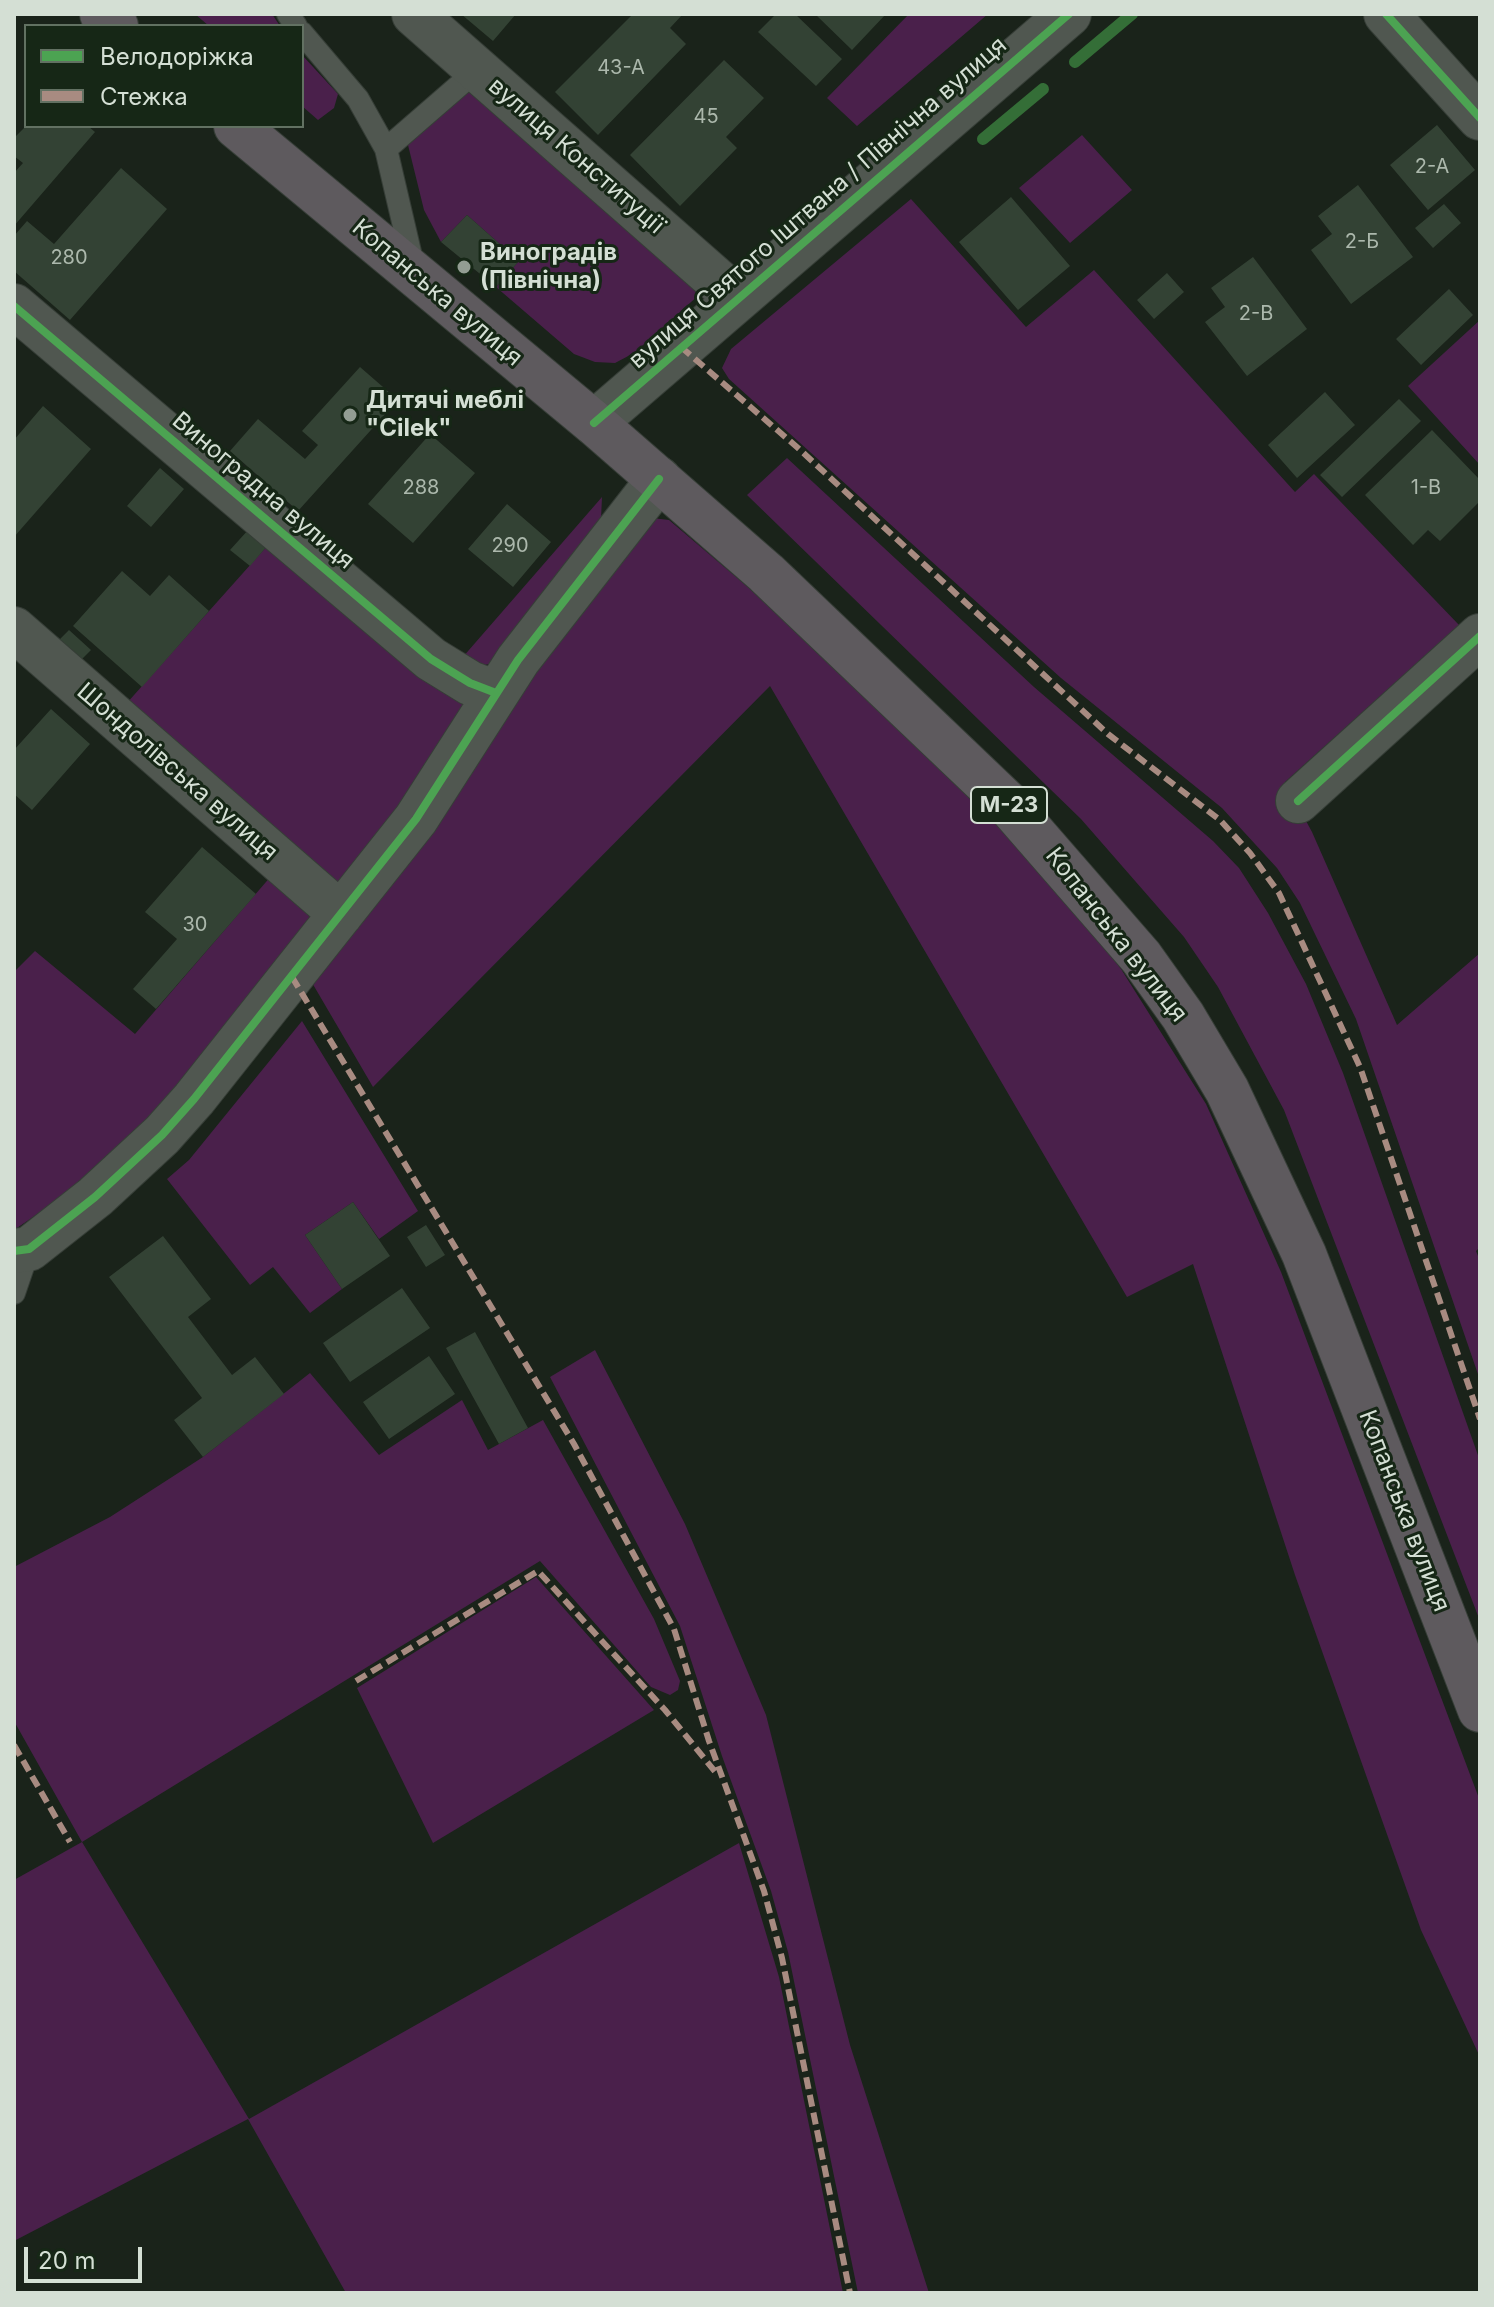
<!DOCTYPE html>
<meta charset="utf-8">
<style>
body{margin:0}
#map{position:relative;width:1494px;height:2307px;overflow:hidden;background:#1a231a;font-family:Inter,sans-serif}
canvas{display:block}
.frame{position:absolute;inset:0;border:16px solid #d4dfd4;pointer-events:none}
.legend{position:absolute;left:24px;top:24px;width:280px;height:104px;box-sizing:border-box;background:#162716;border:2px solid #627162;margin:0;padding:10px 14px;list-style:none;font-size:24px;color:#d4dfd4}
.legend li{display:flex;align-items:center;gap:16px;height:40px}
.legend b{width:40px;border:2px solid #627162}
.scale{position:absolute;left:24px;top:2247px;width:118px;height:36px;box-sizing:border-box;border:4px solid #d4dfd4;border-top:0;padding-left:10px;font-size:24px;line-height:28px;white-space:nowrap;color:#d4dfd4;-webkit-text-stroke:6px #162716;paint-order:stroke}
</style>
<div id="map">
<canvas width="1494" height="2307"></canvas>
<div class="frame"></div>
<ul class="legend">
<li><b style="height:10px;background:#4ca352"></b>Велодоріжка</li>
<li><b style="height:10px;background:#a88b81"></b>Стежка</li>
</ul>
<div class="scale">20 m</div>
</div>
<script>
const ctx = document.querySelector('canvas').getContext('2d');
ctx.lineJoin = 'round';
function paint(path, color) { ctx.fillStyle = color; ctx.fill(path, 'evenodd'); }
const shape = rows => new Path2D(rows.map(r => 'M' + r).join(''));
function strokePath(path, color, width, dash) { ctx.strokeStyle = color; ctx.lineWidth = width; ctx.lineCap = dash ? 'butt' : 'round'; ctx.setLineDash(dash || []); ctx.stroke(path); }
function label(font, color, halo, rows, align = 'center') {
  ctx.font = font + ' Inter,sans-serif'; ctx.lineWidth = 6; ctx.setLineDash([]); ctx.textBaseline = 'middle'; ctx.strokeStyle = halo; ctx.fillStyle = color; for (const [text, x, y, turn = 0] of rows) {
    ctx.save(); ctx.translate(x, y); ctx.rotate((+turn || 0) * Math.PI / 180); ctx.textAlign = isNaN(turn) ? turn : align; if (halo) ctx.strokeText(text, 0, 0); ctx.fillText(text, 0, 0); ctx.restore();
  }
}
paint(shape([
 [195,14,272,14,280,26,209,26],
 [909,14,988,14,857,126,827,98],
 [302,55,338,94,334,108,318,120,302,106],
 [471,87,700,294,634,353,615,363,595,362,574,354,496,287,519,261,467,215,441,242,424,210,408,145],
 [1082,135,1132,190,1070,243,1019,188],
 [911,199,1026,327,1094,270,1295,492,1314,474,1459,625,1285,782,1312,832,1397,1025,1480,953,1480,1247,1476,1251,1480,1261,1480,1380,1356,1019,1300,903,1277,868,1222,808,1061,678,729,379,722,368,731,349],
 [1480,320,1480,465,1408,386],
 [787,458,1034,687,1213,841,1239,868,1268,913,1306,984,1343,1073,1480,1461,1480,1621,1284,1110,1218,987,1184,937,1081,819,747,495],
 [602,497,601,519,495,663,484,665,462,658],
 [652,518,669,520,749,588,935,760,1059,888,1121,969,1206,1104,1281,1272,1480,1801,1480,2057,1421,1930,1295,1575,1193,1264,1127,1297,770,686,373,1087,311,981,523,679],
 [268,545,436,687,469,705,433,765,339,890,126,704],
 [272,875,318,915,151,1120,84,1182,14,1230,14,972,35,951,135,1034],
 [302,1021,418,1211,379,1239,353,1202,305,1235,342,1289,310,1313,273,1267,250,1285,167,1179,189,1160],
 [595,1350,685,1524,766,1715,850,2045,929,2293,858,2293,788,1952,771,1891,722,1756,680,1626,550,1377],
 [310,1373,379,1455,462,1400,488,1450,543,1420,654,1619,680,1681,678,1690,670,1695,651,1687,540,1561,82,1842,249,2119,739,1843,779,1977,843,2293,346,2293,248,2119,14,2241,14,1880,82,1842,14,1721,14,1567,110,1517,203,1457],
 [536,1577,654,1710,433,1843,357,1688]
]), '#4a204b');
strokePath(shape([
 [1075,62,1132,14],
 [983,139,1043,89]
]), '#346e37', 12);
paint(shape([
 [461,14,516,14,493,41],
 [633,14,683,14,670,28,686,44,598,135,555,92],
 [776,14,795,14,842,59,816,86,758,32],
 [815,14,886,14,852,50],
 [724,60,764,98,726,137,737,148,680,206,630,155],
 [1437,125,1475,170,1428,210,1390,165],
 [26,126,88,126,95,132,14,226,14,173,23,163,14,156,14,138],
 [121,168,167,209,70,320,14,271,14,236,27,221,54,244],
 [1358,185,1413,257,1351,304,1311,250,1332,234,1318,216],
 [1011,197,1070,266,1018,310,959,242],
 [1444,204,1461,223,1433,248,1415,228],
 [467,215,519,261,496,287,441,242],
 [1253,257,1307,329,1247,376,1205,322,1225,307,1211,288],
 [1167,273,1184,292,1154,319,1137,300],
 [1449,289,1473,315,1421,365,1396,339],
 [360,367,398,400,298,511,230,451,258,419,305,459,318,445,302,431],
 [1325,392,1355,425,1297,478,1268,445],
 [1399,399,1421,421,1342,497,1320,475],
 [43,406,91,449,14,537,14,440],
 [1432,430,1480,480,1480,501,1440,541,1428,530,1413,545,1365,495],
 [430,434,475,473,413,543,368,504],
 [160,468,184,489,151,527,127,506],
 [507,504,551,542,513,587,468,549],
 [249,529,268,545,250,566,230,550],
 [122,571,150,596,169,575,209,611,142,687,73,626],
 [69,630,91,650,76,665,54,645],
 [51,709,90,744,32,810,14,794,14,750],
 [202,847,256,894,156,1009,133,989,177,939,145,912],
 [353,1202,390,1256,342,1289,305,1235],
 [426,1225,445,1255,426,1267,407,1237],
 [163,1236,211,1299,188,1317,232,1375,255,1357,284,1394,203,1457,174,1420,202,1398,109,1277],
 [402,1288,430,1328,350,1382,323,1343],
 [475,1332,528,1428,499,1444,446,1348],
 [429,1356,455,1394,389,1439,363,1402]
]), '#334234');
const lane = shape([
 [288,14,296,26],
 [302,33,358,99,386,149,414,269],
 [386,149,477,70],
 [14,1293,29,1249]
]);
const street = shape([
 [414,14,737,298],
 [1386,14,1480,118],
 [14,306,431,659,470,683,496,693],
 [594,423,1069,14],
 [14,629,341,914],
 [1298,801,1480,636],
 [14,1251,29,1249,95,1197,162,1135,194,1099,416,819,518,660,659,479]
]);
const highway = shape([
 [102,14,116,26],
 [236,126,594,423,766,573,1007,803,1141,957,1183,1016,1227,1090,1304,1254,1480,1710]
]);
strokePath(lane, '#363e37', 24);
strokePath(street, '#363e37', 46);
strokePath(highway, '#363e37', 46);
strokePath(lane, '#505750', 22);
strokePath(street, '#505750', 44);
strokePath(highway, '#5e5a5e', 44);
strokePath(shape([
 [681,347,798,448,1108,734,1220,820,1250,853,1279,893,1360,1067,1480,1419],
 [292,977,574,1444,674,1629,709,1741,764,1891,782,1958,850,2293],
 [356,1681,538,1571,665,1710,717,1774],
 [14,1745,70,1842]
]), '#a88b81', 6, [12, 6]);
strokePath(shape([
 [1386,14,1480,118],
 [14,306,431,659,470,683,496,693],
 [594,423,1069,14],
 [1298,801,1480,636],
 [14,1251,29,1249,95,1197,162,1135,194,1099,416,819,518,660,659,479]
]), '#4ca352', 8);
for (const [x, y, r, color] of [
 [464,267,8,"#939d93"],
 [350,415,8,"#939d93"]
]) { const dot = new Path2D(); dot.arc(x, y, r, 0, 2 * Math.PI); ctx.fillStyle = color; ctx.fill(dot); strokePath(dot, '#162716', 3); }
label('20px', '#acb8ac', null, [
 ["43-А",621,68],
 ["45",706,117],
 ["2-А",1432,167],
 ["2-Б",1362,242],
 ["280",69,258],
 ["2-В",1256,314],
 ["288",421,488],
 ["1-В",1426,488],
 ["290",510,546],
 ["30",195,925]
]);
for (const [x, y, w] of [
 [1009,805,76]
]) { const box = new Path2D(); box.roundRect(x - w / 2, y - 18, w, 36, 6); ctx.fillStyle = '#162716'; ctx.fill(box); strokePath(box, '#d4dfd4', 2); }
label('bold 22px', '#d4dfd4', null, [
 ["М-23",1009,805]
]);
label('24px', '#d4dfd4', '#162716', [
 ["вулиця Конституції",576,156,41],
 ["вулиця Святого Іштвана / Північна вулиця",818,203,-41],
 ["Копанська вулиця",437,293,40],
 ["Виноградна вулиця",263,491,40],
 ["Шондолівська вулиця",177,772,41],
 ["Копанська вулиця",1116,935,52],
 ["Копанська вулиця",1404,1511,69]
]);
label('bold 24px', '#d4dfd4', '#162716', [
 ["Виноградів",480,253],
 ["(Північна)",480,281],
 ["Дитячі меблі",366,401],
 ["\"Cilek\"",366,429]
], 'left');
</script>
